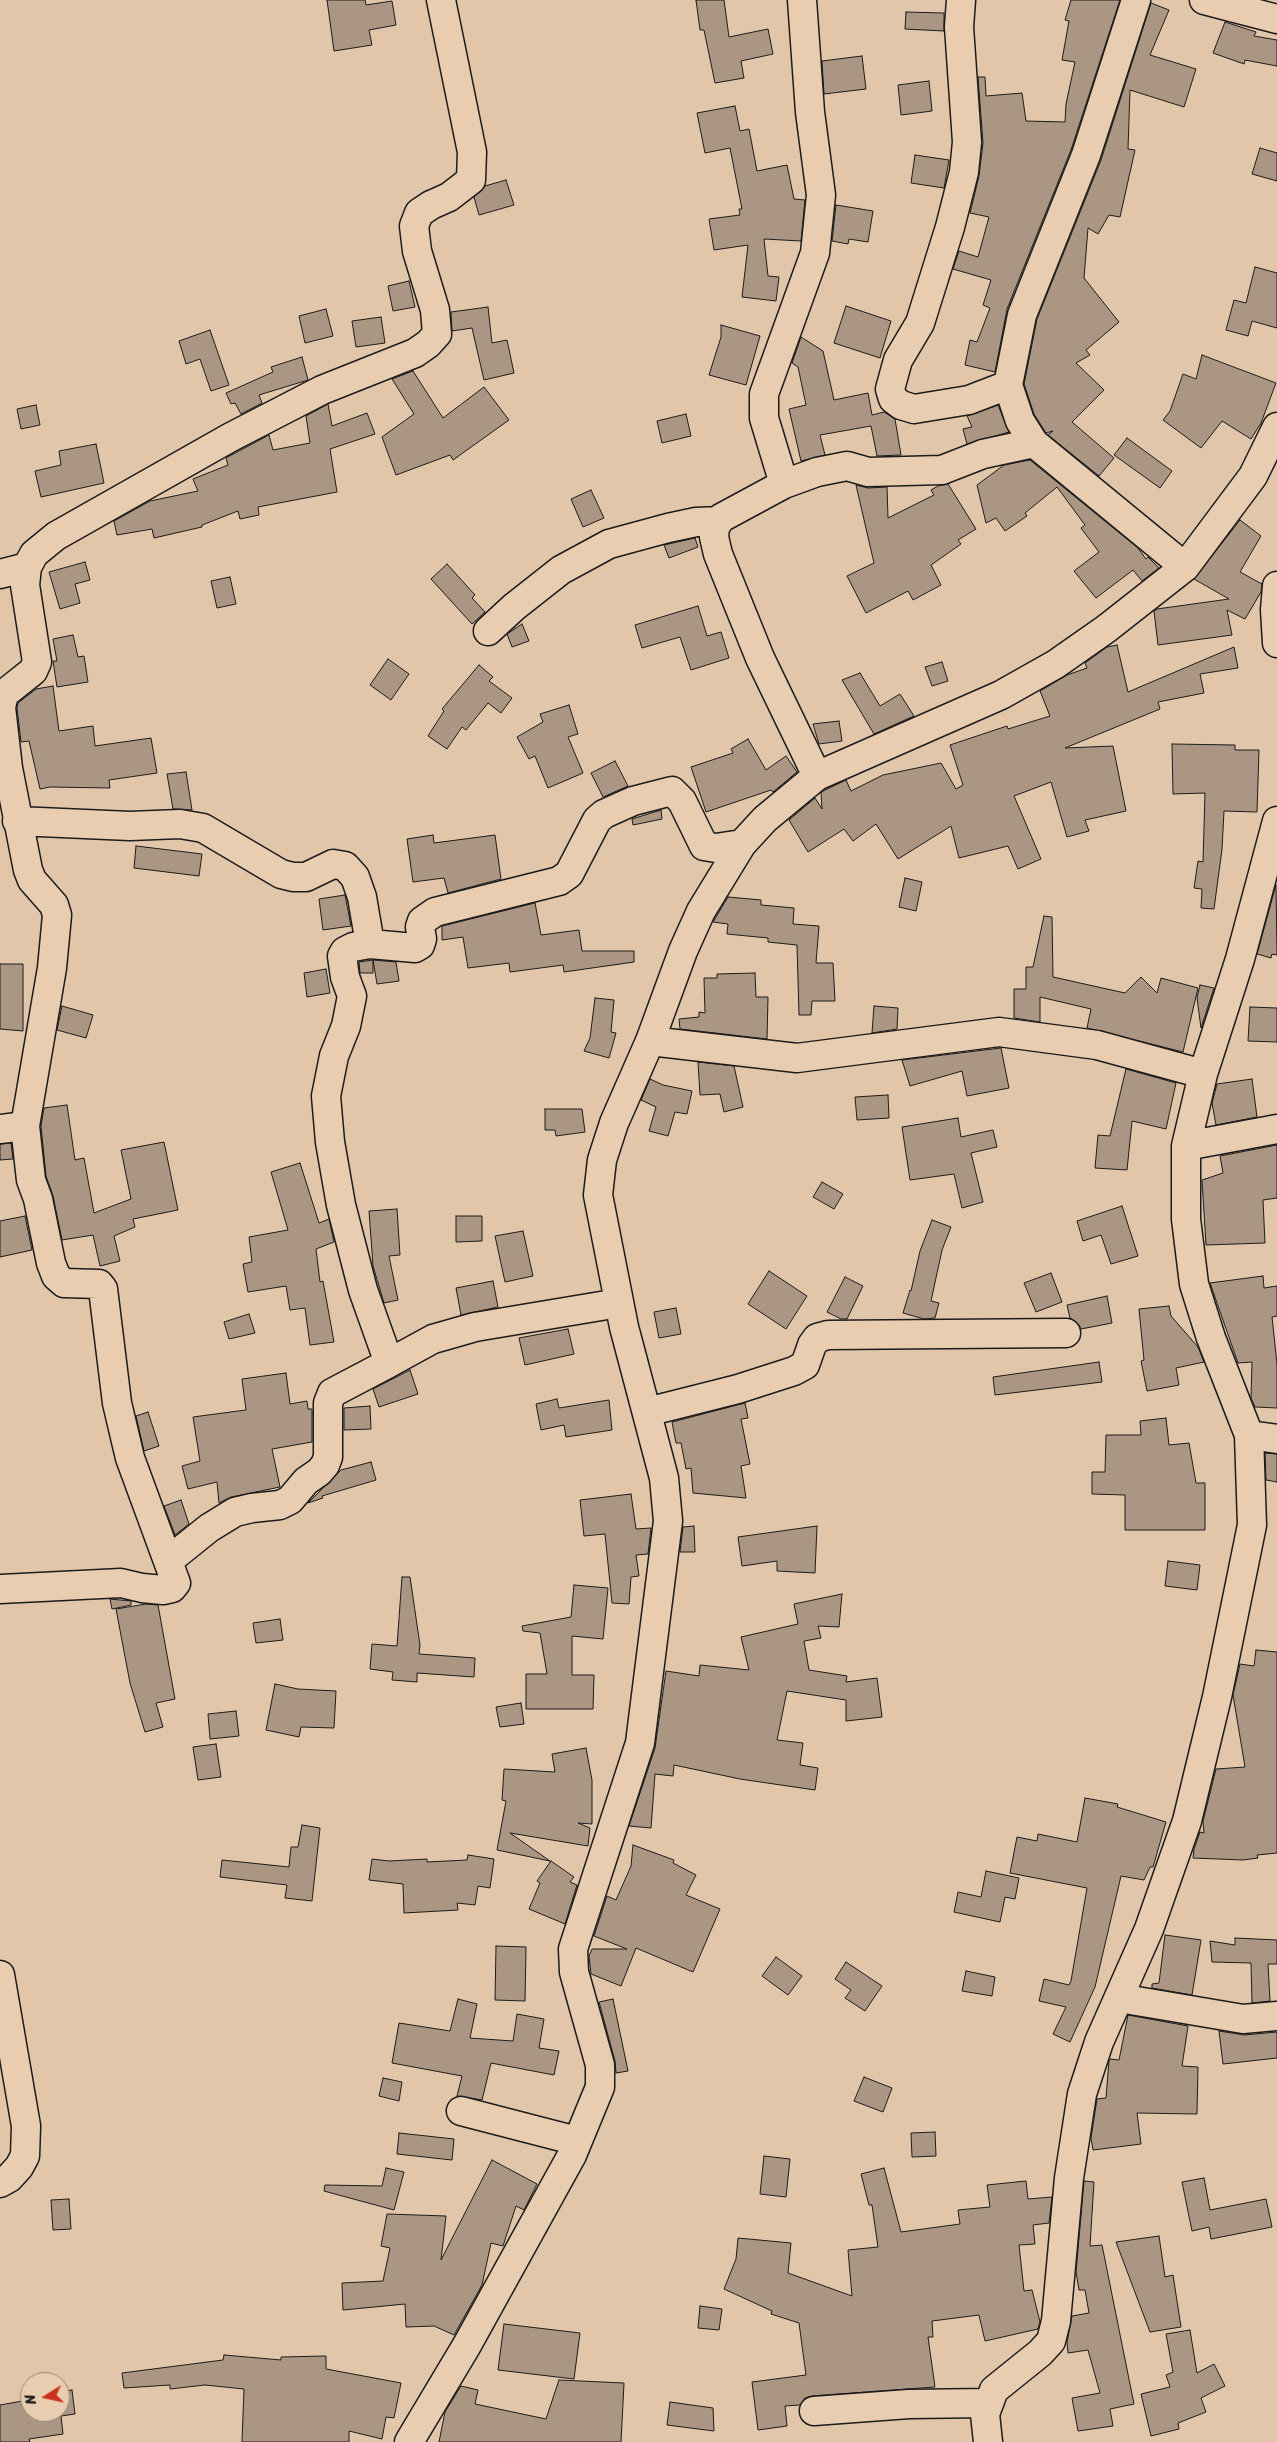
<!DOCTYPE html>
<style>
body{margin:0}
#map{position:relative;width:1277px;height:2442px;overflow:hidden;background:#e1c6aa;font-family:Sriracha,sans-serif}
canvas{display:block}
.north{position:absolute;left:20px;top:2372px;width:50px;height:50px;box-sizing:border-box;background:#e9cdb0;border:1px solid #978675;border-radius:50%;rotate:260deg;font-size:14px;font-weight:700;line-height:20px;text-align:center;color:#1c1c1c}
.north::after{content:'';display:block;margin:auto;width:18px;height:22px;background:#c8321e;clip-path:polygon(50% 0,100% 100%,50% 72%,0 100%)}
</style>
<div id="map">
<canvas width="1277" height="2442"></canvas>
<div class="north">N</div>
</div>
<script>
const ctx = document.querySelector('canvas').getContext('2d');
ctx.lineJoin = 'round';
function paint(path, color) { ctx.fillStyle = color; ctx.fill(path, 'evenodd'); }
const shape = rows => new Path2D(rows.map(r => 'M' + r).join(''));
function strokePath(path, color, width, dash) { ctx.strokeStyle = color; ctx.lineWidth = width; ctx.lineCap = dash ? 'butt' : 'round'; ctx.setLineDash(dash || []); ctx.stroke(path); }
const building = shape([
 [327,0,365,0,366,5,392,1,396,25,369,30,372,45,334,51,327,0],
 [696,0,724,0,729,37,768,29,773,54,741,61,744,78,715,83,704,30,700,30,696,0],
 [1071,0,1120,0,1071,150,1007,309,995,372,965,365,970,340,977,342,990,308,983,305,991,280,953,269,959,251,978,257,989,217,970,213,979,176,983,143,978,77,985,77,986,96,1022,93,1026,121,1065,122,1066,104,1075,62,1062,60,1069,21,1065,20,1071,0],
 [1151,3,1169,10,1150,55,1196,69,1184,107,1130,90,1128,149,1135,150,1120,217,1109,215,1098,234,1088,228,1084,278,1119,322,1086,350,1090,355,1076,363,1104,390,1072,422,1114,458,1099,476,1048,435,1053,431,1046,433,1034,414,1024,384,1037,319,1101,160,1151,3],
 [906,12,944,13,944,31,905,29,906,12],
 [1225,22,1256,32,1254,36,1277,40,1277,66,1245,60,1244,64,1213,53,1225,22],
 [862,56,866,89,824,94,822,61,862,56],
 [929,81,932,111,901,115,898,85,929,81],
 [735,106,740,131,749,129,757,171,787,165,794,199,805,200,801,241,764,239,768,276,779,277,776,301,742,297,748,245,714,250,709,219,740,215,739,209,742,209,730,148,705,153,697,113,735,106],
 [1260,148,1277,153,1277,181,1252,174,1260,148],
 [915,155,949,160,944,188,911,183,915,155],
 [506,180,514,205,479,215,474,197,485,186,506,180],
 [836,205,873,211,868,242,849,239,848,244,832,241,836,205],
 [1255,267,1277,273,1277,328,1252,321,1248,336,1226,330,1234,300,1246,303,1255,267],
 [409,281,415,307,393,311,388,286,409,281],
 [846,306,891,321,880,358,834,343,846,306],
 [488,307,492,343,507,340,514,373,484,380,472,328,452,331,451,312,488,307],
 [326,309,333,336,305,343,299,316,326,309],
 [381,317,385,343,356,347,352,321,381,317],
 [721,325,760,336,746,385,709,375,721,337,721,325],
 [210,330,229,385,211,391,200,359,186,364,179,341,210,330],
 [801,337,823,351,834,400,868,393,872,415,884,412,895,419,901,455,877,456,871,426,820,435,825,455,801,461,789,409,806,405,798,367,792,363,801,337],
 [1202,355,1276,383,1261,423,1251,439,1222,421,1201,448,1163,420,1170,411,1183,374,1196,379,1202,355],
 [302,357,308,380,259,395,262,403,241,414,235,403,231,404,226,393,273,372,271,367,302,357],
 [413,371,443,418,484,387,509,420,453,460,450,455,396,475,382,437,414,414,392,379,413,371],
 [328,404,332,426,367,413,375,434,330,449,337,492,258,507,259,515,240,519,238,511,202,525,202,527,154,538,152,529,117,535,114,521,150,501,198,491,193,479,228,465,226,458,269,435,273,450,310,443,306,416,328,404],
 [36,405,40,425,21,429,17,409,36,405],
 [998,405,1009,432,967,444,963,429,972,427,967,416,998,405],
 [686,414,691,436,662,443,657,421,686,414],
 [1127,438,1172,471,1160,488,1114,455,1127,438],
 [96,444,104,483,41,497,35,471,61,465,59,451,96,444],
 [1030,460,1138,548,1146,559,1148,557,1159,568,1142,581,1133,570,1096,598,1074,571,1099,552,1081,528,1085,525,1057,487,1025,513,1027,516,1005,531,996,518,986,523,977,485,1004,465,1030,460],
 [948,484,976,529,958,540,961,544,931,565,941,585,913,600,908,591,866,613,847,576,874,563,856,485,868,488,887,487,888,518,934,495,931,490,938,486,948,484],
 [591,490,604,518,583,527,571,499,591,490],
 [1240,520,1261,536,1240,572,1262,584,1261,592,1245,619,1227,610,1232,635,1158,645,1154,611,1157,609,1229,599,1194,579,1240,520],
 [695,538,698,547,669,558,664,545,695,538],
 [85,562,90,580,75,584,80,603,60,609,49,572,85,562],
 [447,564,475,595,472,598,485,612,472,624,431,579,447,564],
 [230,577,236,604,217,608,211,581,230,577],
 [698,606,707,636,721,632,729,658,691,670,680,637,642,648,635,625,698,606],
 [522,624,529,641,512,647,507,634,522,624],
 [73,635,78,657,84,656,88,682,57,687,53,661,57,661,53,639,73,635],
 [1117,645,1128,692,1234,647,1238,668,1200,674,1204,693,1158,702,1160,709,1065,748,1113,746,1126,811,1085,820,1089,831,1067,837,1051,782,1014,796,1041,859,1018,869,1008,846,959,858,951,826,898,859,876,824,853,841,844,829,808,852,789,820,815,798,822,809,821,793,823,791,846,780,851,791,883,775,941,763,956,789,963,785,950,745,1007,726,1008,729,1050,716,1040,691,1067,675,1087,668,1085,663,1107,647,1117,645],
 [388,659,409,674,391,700,370,685,388,659],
 [942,662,948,681,932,686,925,667,942,662],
 [479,665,493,677,489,681,512,698,501,713,488,703,466,730,462,727,447,749,428,736,444,711,442,709,479,665],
 [860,673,880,706,900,694,914,716,874,734,842,680,860,673],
 [53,686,59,731,93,726,95,746,151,738,157,773,109,780,110,788,50,787,40,789,29,741,21,742,17,708,18,703,36,689,53,686],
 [569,705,578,734,568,737,583,773,548,788,535,756,529,759,517,737,543,722,540,714,569,705],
 [839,721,842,741,819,744,813,724,839,721],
 [748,739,766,770,786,756,797,772,773,792,771,790,706,812,691,767,733,753,731,749,748,739],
 [1172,744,1235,745,1235,750,1259,750,1257,812,1224,811,1222,849,1214,909,1201,908,1202,889,1194,888,1198,861,1203,862,1205,793,1173,794,1172,744],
 [615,761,628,786,603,797,591,773,615,761],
 [186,772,192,810,173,809,167,774,186,772],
 [661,810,662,819,633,825,632,819,661,810],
 [433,835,434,843,495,835,501,879,448,893,444,878,413,882,407,839,433,835],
 [136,846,202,854,199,876,134,868,136,846],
 [905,878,922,882,916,911,899,907,905,878],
 [1276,885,1277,955,1272,954,1271,958,1257,954,1276,885],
 [345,895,351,926,323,930,319,899,345,895],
 [728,897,761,900,761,905,794,908,793,924,819,926,816,963,833,963,835,1001,812,1001,811,1015,799,1015,797,945,768,942,768,938,727,934,728,924,713,922,728,897],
 [535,903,541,935,579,930,582,951,634,951,634,962,564,972,563,965,510,972,509,963,468,968,463,937,442,940,442,926,535,903],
 [1044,916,1052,917,1053,977,1125,993,1141,977,1157,993,1161,978,1198,988,1183,1052,1087,1028,1091,1009,1040,997,1040,1022,1014,1018,1014,989,1026,989,1026,967,1033,967,1044,916],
 [373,960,373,973,360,973,359,962,373,960],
 [373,960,396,962,399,981,377,984,373,960],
 [0,964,23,964,23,1031,0,1029,0,964],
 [326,969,330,993,307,997,304,973,326,969],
 [755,973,756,997,768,997,767,1039,680,1029,679,1019,699,1017,699,1012,705,1013,704,978,717,978,717,974,755,973],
 [1200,985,1214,988,1201,1028,1197,998,1200,985],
 [595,998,614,1000,611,1032,616,1033,609,1058,584,1051,590,1038,595,998],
 [62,1006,93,1015,86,1038,57,1030,62,1006],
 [874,1006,898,1008,897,1029,872,1033,874,1006],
 [1250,1007,1277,1008,1277,1042,1248,1041,1250,1007],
 [1001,1048,1009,1088,967,1096,962,1071,910,1086,902,1060,1001,1048],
 [698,1062,734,1066,743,1107,724,1112,720,1094,700,1095,698,1062],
 [1126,1069,1176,1083,1166,1129,1132,1121,1127,1170,1095,1168,1098,1135,1110,1136,1126,1069],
 [650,1079,663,1085,692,1091,687,1114,675,1112,668,1136,649,1131,656,1107,641,1100,650,1079],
 [1252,1079,1257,1117,1216,1125,1212,1103,1217,1084,1252,1079],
 [888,1095,889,1118,857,1120,855,1097,888,1095],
 [67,1105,75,1160,84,1158,94,1213,131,1199,121,1150,164,1142,178,1210,133,1219,135,1227,114,1236,120,1261,100,1266,93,1235,62,1240,53,1196,46,1176,41,1126,44,1108,67,1105],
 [545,1109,582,1109,585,1132,556,1136,555,1130,545,1130,545,1109],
 [958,1118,961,1137,993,1130,997,1147,971,1153,983,1202,962,1208,954,1174,910,1180,902,1127,958,1118],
 [11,1143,13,1159,0,1160,0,1144,11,1143],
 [1277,1145,1277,1198,1263,1200,1265,1243,1206,1245,1202,1180,1223,1173,1220,1156,1277,1145],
 [300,1163,319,1223,329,1219,334,1242,316,1249,320,1282,323,1281,334,1342,310,1345,305,1308,290,1310,286,1286,248,1292,243,1264,252,1262,249,1237,288,1230,271,1172,300,1163],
 [822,1182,843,1194,834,1209,813,1197,822,1182],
 [1122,1206,1138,1256,1111,1264,1101,1235,1083,1241,1077,1221,1122,1206],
 [397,1209,400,1255,389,1256,398,1300,384,1303,373,1266,369,1211,397,1209],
 [25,1216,32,1250,0,1257,0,1221,25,1216],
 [456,1216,482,1216,482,1241,456,1242,456,1216],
 [932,1220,951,1227,942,1250,931,1301,939,1303,935,1318,924,1319,903,1313,910,1290,911,1291,920,1251,932,1220],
 [523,1231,533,1276,505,1282,495,1236,523,1231],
 [769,1271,807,1296,786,1329,748,1304,769,1271],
 [1051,1273,1062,1302,1036,1312,1024,1283,1051,1273],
 [1263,1276,1264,1288,1277,1286,1277,1316,1272,1317,1277,1364,1277,1408,1255,1407,1251,1398,1252,1362,1238,1363,1210,1283,1263,1276],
 [845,1277,863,1286,847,1319,841,1319,827,1312,845,1277],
 [493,1281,498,1307,461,1315,456,1288,493,1281],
 [1107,1296,1112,1323,1081,1329,1079,1325,1070,1318,1067,1305,1107,1296],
 [1169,1306,1171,1316,1198,1347,1204,1362,1176,1368,1179,1385,1147,1391,1141,1361,1144,1360,1139,1309,1169,1306],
 [676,1308,681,1334,659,1338,654,1312,676,1308],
 [249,1314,255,1333,229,1339,224,1322,249,1314],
 [568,1329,574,1354,525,1365,519,1338,568,1329],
 [1099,1362,1102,1382,995,1395,993,1377,1099,1362],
 [410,1370,418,1394,379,1407,373,1389,410,1370],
 [286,1373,290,1404,307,1401,308,1409,312,1409,312,1442,272,1449,280,1487,231,1497,219,1503,217,1482,188,1489,182,1466,200,1461,193,1417,246,1410,242,1379,286,1373],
 [557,1399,559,1408,609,1400,612,1430,566,1437,564,1425,541,1430,536,1404,557,1399],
 [745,1403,748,1418,741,1419,750,1464,741,1466,746,1498,693,1493,691,1468,686,1469,681,1443,676,1443,672,1422,745,1403],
 [370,1406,371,1429,344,1430,344,1408,370,1406],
 [148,1412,159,1446,144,1451,136,1416,148,1412],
 [1166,1418,1169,1445,1189,1443,1196,1483,1205,1483,1205,1530,1125,1530,1125,1495,1092,1494,1092,1472,1105,1472,1106,1435,1141,1435,1140,1421,1166,1418],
 [1265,1453,1277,1454,1277,1482,1266,1480,1265,1453],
 [371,1462,376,1480,322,1496,323,1498,308,1503,341,1470,371,1462],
 [631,1494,636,1529,651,1528,648,1554,636,1555,639,1576,631,1577,629,1604,612,1603,605,1534,584,1536,580,1500,631,1494],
 [181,1500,189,1524,175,1535,164,1506,181,1500],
 [694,1526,695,1552,680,1552,683,1527,694,1526],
 [817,1526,815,1573,777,1571,777,1561,742,1566,738,1537,817,1526],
 [1168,1561,1200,1565,1197,1590,1165,1586,1168,1561],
 [402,1577,410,1577,420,1645,419,1654,475,1658,474,1677,417,1673,417,1682,392,1680,393,1672,370,1669,372,1644,397,1646,402,1577],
 [574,1585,608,1588,603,1639,572,1636,572,1675,594,1675,593,1709,526,1709,526,1674,547,1674,540,1633,523,1631,522,1626,571,1617,574,1585],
 [842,1594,839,1627,818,1626,821,1638,804,1641,809,1670,847,1676,846,1682,877,1678,882,1717,846,1721,846,1700,787,1691,777,1740,803,1743,800,1765,818,1768,815,1790,740,1779,674,1765,673,1776,655,1774,651,1828,629,1826,655,1748,666,1671,699,1676,700,1665,749,1670,741,1637,798,1624,794,1604,842,1594],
 [110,1599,131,1601,131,1605,112,1609,110,1599],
 [146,1604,158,1605,175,1699,156,1703,163,1727,145,1732,130,1683,116,1609,146,1604],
 [280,1619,283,1640,256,1643,253,1623,280,1619],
 [1256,1650,1277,1652,1277,1853,1257,1855,1258,1858,1243,1860,1193,1858,1194,1849,1200,1832,1204,1833,1203,1821,1216,1769,1245,1767,1233,1695,1240,1664,1254,1666,1256,1650],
 [275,1684,298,1689,336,1691,334,1728,301,1727,299,1737,266,1730,275,1684],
 [521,1703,524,1724,500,1727,496,1707,521,1703],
 [236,1711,239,1736,210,1739,208,1714,236,1711],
 [216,1744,221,1777,198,1780,193,1747,216,1744],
 [586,1748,592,1780,592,1824,578,1823,590,1828,588,1846,510,1833,550,1861,497,1850,506,1801,502,1800,504,1769,555,1772,552,1754,586,1748],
 [1085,1798,1118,1804,1117,1807,1166,1822,1153,1867,1150,1867,1144,1880,1121,1876,1095,1987,1070,2042,1053,2034,1066,2007,1039,2001,1044,1979,1069,1985,1071,1981,1087,1888,1010,1873,1017,1837,1037,1841,1038,1834,1077,1842,1085,1798],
 [302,1825,320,1828,312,1901,285,1898,287,1885,220,1877,222,1860,289,1867,291,1847,298,1847,302,1825],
 [633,1845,674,1860,673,1863,696,1875,686,1895,720,1909,693,1972,636,1948,621,1986,591,1974,589,1956,592,1949,627,1949,594,1936,607,1896,616,1900,631,1866,633,1845],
 [468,1855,494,1859,490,1888,478,1886,475,1905,457,1903,458,1910,404,1913,403,1884,369,1880,372,1859,389,1861,427,1859,427,1862,467,1860,468,1855],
 [551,1861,574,1877,570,1882,577,1885,565,1924,529,1909,540,1883,537,1881,551,1861],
 [986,1871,1019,1878,1015,1899,1005,1897,1000,1922,954,1912,958,1892,981,1897,986,1871],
 [1165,1935,1201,1940,1192,1995,1152,1988,1152,1984,1159,1983,1165,1935],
 [1235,1938,1277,1940,1277,1964,1268,1964,1270,2001,1252,2003,1251,1963,1212,1962,1210,1941,1235,1945,1235,1938],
 [496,1946,526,1947,525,2001,495,2000,496,1946],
 [776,1957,802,1976,788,1995,762,1976,776,1957],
 [846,1962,882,1986,865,2011,845,1998,851,1990,835,1979,846,1962],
 [966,1971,995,1977,992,1996,962,1991,966,1971],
 [458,1999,477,2004,470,2038,513,2041,517,2014,544,2019,539,2048,559,2051,554,2075,491,2063,482,2100,457,2096,462,2076,392,2063,399,2023,450,2031,458,1999],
 [613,1999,628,2071,616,2073,615,2061,599,2002,613,1999],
 [1128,2015,1188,2026,1182,2066,1198,2067,1197,2114,1137,2113,1141,2144,1093,2150,1091,2138,1097,2099,1106,2098,1109,2061,1110,2059,1119,2060,1128,2015],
 [1219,2031,1244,2035,1277,2032,1277,2058,1223,2064,1219,2031],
 [864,2077,892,2088,883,2112,854,2101,864,2077],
 [383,2078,402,2082,399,2101,379,2096,383,2078],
 [935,2132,936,2156,912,2157,911,2133,935,2132],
 [399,2133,454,2139,452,2160,397,2154,399,2133],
 [764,2156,790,2159,786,2197,760,2194,764,2156],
 [492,2160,537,2184,524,2210,516,2206,503,2246,491,2243,482,2285,454,2335,434,2326,406,2327,405,2304,343,2310,342,2283,383,2281,390,2248,381,2246,387,2214,446,2216,441,2260,492,2160],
 [386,2168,404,2172,394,2210,324,2191,325,2185,382,2186,386,2168],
 [884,2168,901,2232,960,2224,958,2210,990,2207,987,2185,1026,2181,1028,2199,1052,2197,1049,2223,1033,2225,1035,2244,1019,2245,1024,2291,1032,2290,1040,2322,1038,2329,985,2341,979,2315,932,2321,933,2337,928,2337,935,2387,812,2396,805,2398,800,2405,785,2406,787,2426,758,2430,752,2382,806,2375,799,2323,771,2314,772,2311,724,2289,736,2259,738,2238,791,2243,788,2273,852,2296,848,2250,878,2247,872,2205,869,2205,861,2174,884,2168],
 [1204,2178,1210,2210,1266,2199,1272,2227,1211,2239,1209,2227,1192,2231,1182,2182,1204,2178],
 [1084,2181,1094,2182,1090,2246,1102,2245,1134,2404,1110,2409,1113,2426,1078,2431,1072,2398,1100,2393,1088,2350,1068,2353,1067,2342,1072,2316,1089,2313,1085,2290,1079,2290,1076,2272,1084,2181],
 [69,2199,71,2229,53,2230,51,2200,69,2199],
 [1159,2236,1165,2277,1173,2275,1181,2327,1150,2332,1116,2242,1159,2236],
 [700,2306,722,2309,719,2330,698,2328,700,2306],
 [504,2324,580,2333,574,2379,498,2370,504,2324],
 [1190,2330,1197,2373,1214,2364,1225,2386,1201,2398,1206,2412,1178,2423,1179,2429,1151,2436,1141,2394,1170,2387,1166,2375,1173,2372,1166,2334,1190,2330],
 [224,2355,281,2360,281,2357,326,2356,326,2369,401,2383,394,2418,386,2417,382,2439,349,2431,349,2442,242,2442,244,2389,205,2385,170,2389,170,2385,124,2388,122,2373,223,2360,224,2355],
 [559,2380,624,2383,621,2442,439,2442,445,2412,461,2386,478,2390,475,2404,546,2419,559,2380],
 [72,2390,75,2414,61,2416,63,2434,29,2439,30,2442,0,2442,0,2405,28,2400,27,2397,30,2396,30,2412,60,2412,60,2392,72,2390],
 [670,2402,713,2408,714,2431,667,2425,670,2402]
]);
paint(building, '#aa9682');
strokePath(building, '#1c1c1c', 1);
const minor = shape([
 [961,0,959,27,967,142,964,172,950,227,920,323,898,360,890,389,893,399,901,405,914,409,969,400,1008,385],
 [1136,0,1086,155,1022,315,1008,385,1020,421,1034,443,1185,567],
 [1204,0,1277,19],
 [784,484,764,418,764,394,815,253,821,195,810,112,802,0],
 [0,574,27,567],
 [1277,586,1275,610,1277,643],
 [488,631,514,607,561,570,609,544,668,528,696,522,719,521],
 [817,776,760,658,718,554,714,537,715,527,721,518,784,484,817,472,847,466,868,472,942,470,983,454,1034,443],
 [17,821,130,826,180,824,203,828,281,874,293,877,306,877,333,864,345,866,355,877,362,897,370,944,415,948,420,945,422,939,420,927,422,921,435,912,559,881,569,874,597,820,604,814,633,801,672,791,682,801,704,846,716,848,742,844],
 [370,944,353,947,345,951,342,956,345,977,352,996,346,1026,334,1056,326,1096,330,1142,341,1205,363,1290,389,1363,433,1339,475,1327,619,1303],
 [650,1041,797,1058,999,1032,1097,1045,1203,1074],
 [0,1129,25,1126,52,968,57,915,54,905,32,880,28,870,8,768,1,707,4,694,33,671,37,662,25,585,27,567,34,554,56,536,231,437,322,390,415,353,428,344,437,334,435,310,417,251,414,226,419,213,431,205,449,197,471,180,472,152,441,0],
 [1186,1146,1277,1129],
 [647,1412,738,1389,794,1371,805,1365,812,1345,817,1338,828,1335,1066,1333],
 [1249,1435,1277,1439],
 [168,1561,209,1528,235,1512,252,1508,280,1505,290,1500,306,1481,319,1472,325,1465,328,1457,328,1403,332,1393,389,1363],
 [0,1589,121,1583,142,1588,163,1590,172,1588,176,1583,130,1458,117,1403,103,1289,99,1284,64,1283,56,1276,51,1263,38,1199,31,1180,25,1126],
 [0,1975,26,2126,25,2156,19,2167,9,2178,0,2183],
 [1119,1998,1243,2019,1277,2016],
 [461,2111,577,2141],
 [814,2411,909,2404,988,2403],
 [409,2442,467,2345,572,2155,600,2087,600,2065,574,1972,573,1949,640,1743,668,1521,664,1478,624,1327,598,1195,602,1160,614,1123,650,1041,683,951,701,911,742,844,765,819,817,776,1001,695,1056,664,1106,629,1185,567,1253,476,1277,427],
 [988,2442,985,2414,994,2390,1040,2353,1051,2341,1056,2321,1069,2178,1082,2094,1099,2042,1149,1929,1187,1821,1217,1697,1252,1525,1249,1435,1211,1338,1194,1284,1186,1219,1186,1146,1203,1074,1240,959,1277,821]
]);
strokePath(minor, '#1c1c1c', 31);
strokePath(minor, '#e9cdb0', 28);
</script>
